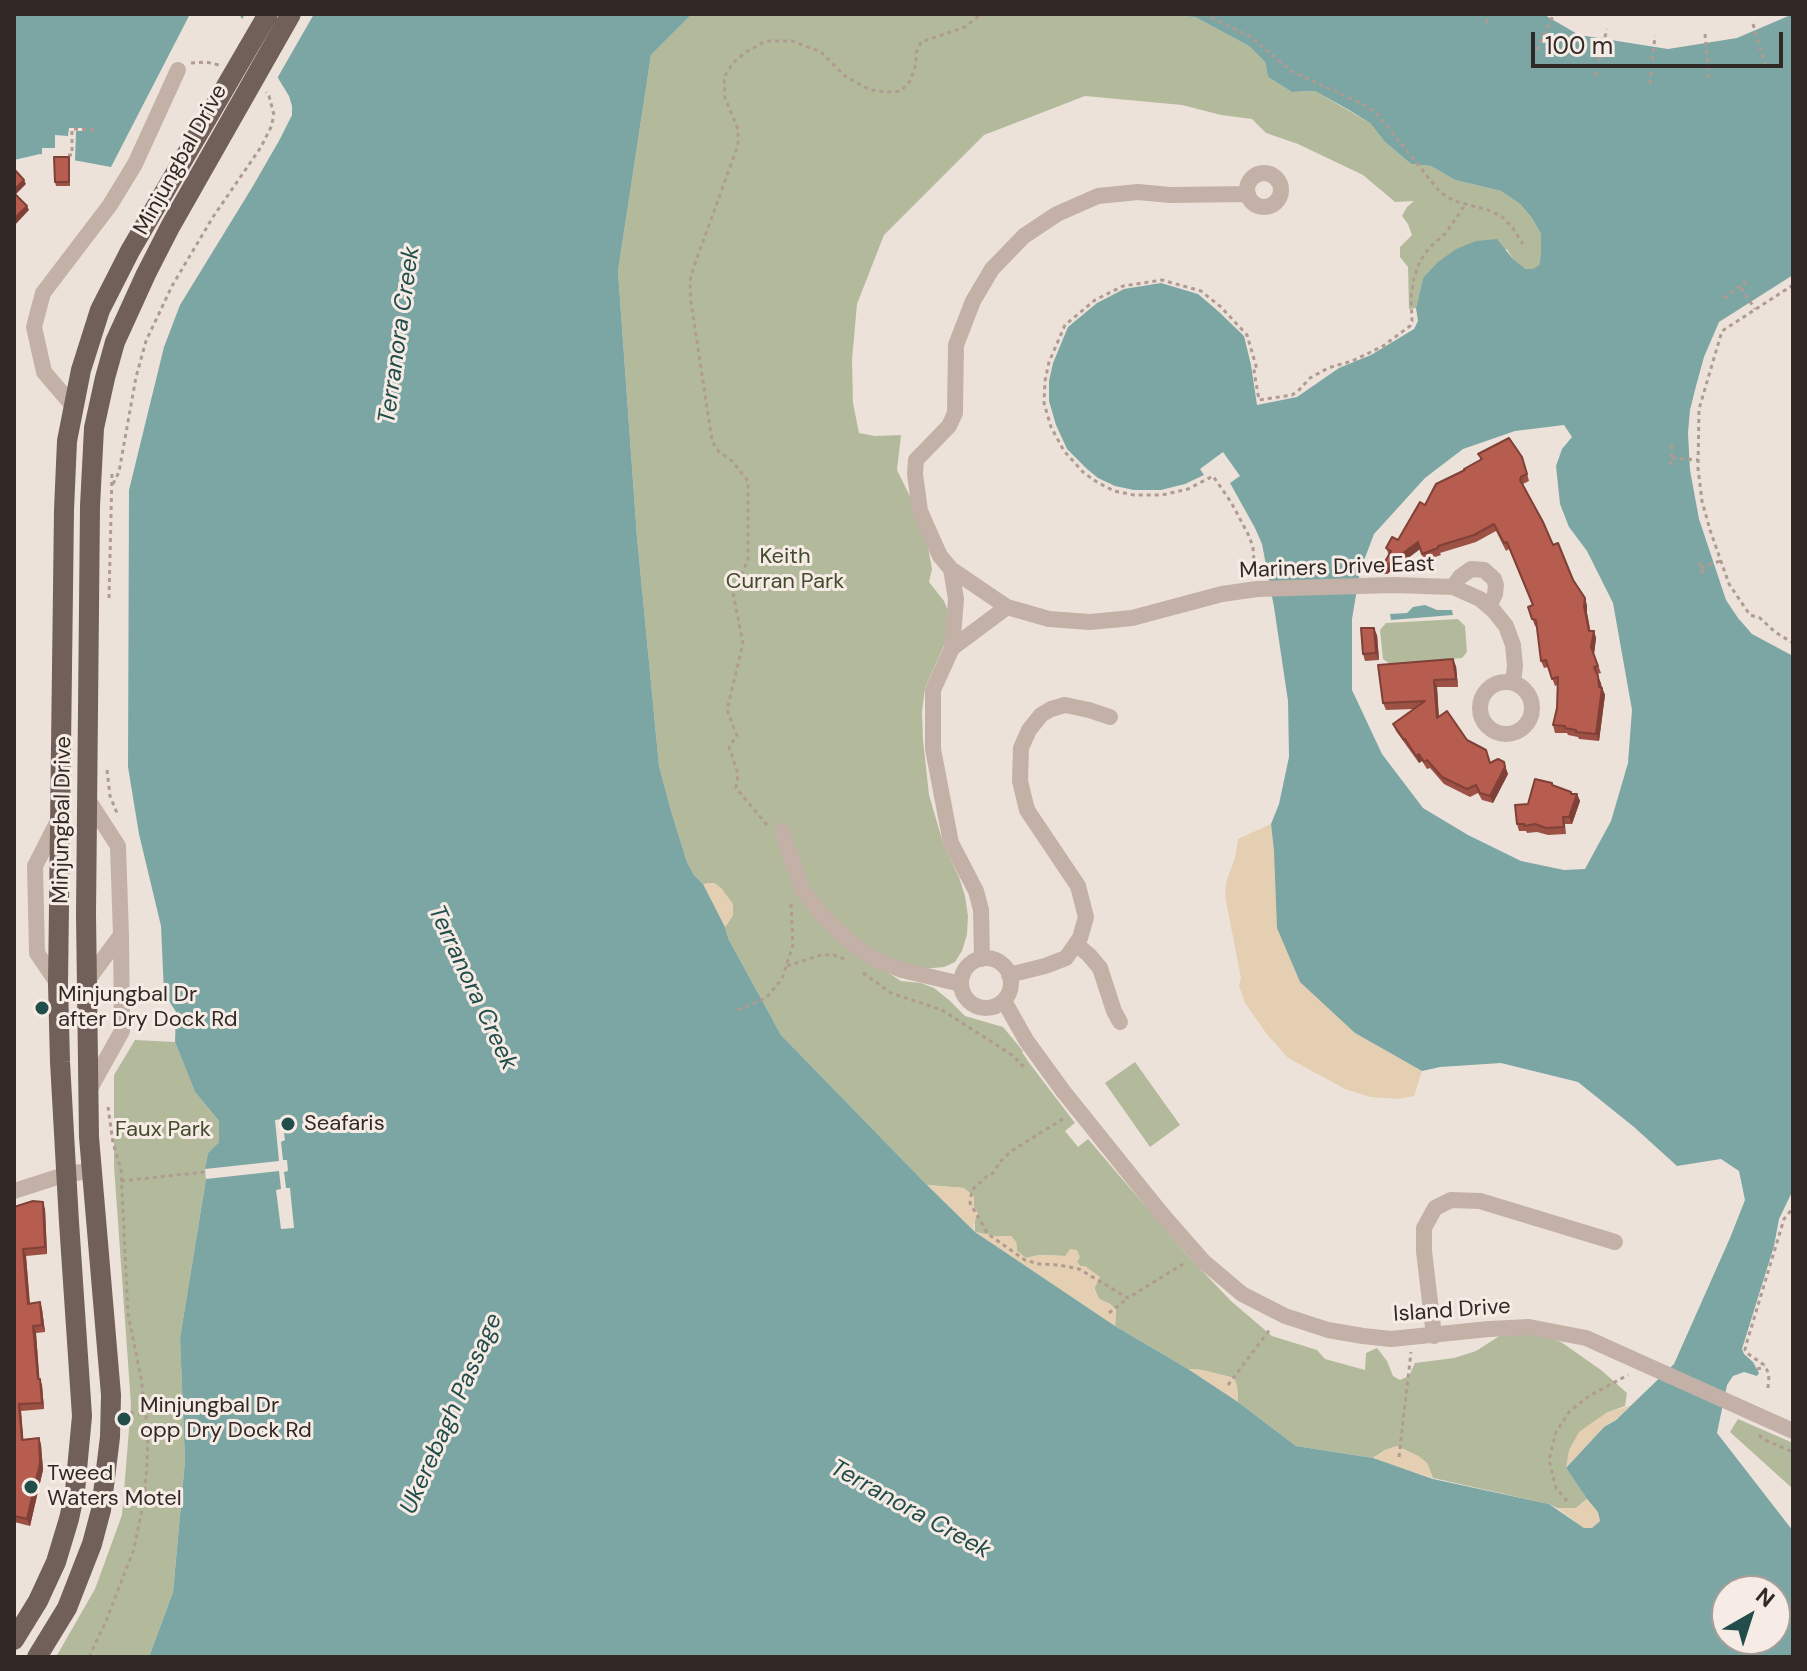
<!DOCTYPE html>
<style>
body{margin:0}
#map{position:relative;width:1807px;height:1671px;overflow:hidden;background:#ede2d9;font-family:"DM Sans",sans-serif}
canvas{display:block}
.frame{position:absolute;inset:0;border:16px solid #312926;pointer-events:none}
.north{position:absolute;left:1711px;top:1575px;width:80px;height:80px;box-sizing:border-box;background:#f6ece5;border:2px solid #a79e99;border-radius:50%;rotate:39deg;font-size:22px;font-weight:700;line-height:32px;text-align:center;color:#312926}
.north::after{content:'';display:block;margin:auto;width:28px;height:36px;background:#224d4b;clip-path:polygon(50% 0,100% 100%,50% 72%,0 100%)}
.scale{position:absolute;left:1531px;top:32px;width:252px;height:36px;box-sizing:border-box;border:4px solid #312926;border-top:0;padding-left:10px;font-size:24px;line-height:28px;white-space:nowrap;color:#312926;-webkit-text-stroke:6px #f6ece5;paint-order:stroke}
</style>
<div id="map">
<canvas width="1807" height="1671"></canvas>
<div class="frame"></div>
<div class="north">N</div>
<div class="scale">100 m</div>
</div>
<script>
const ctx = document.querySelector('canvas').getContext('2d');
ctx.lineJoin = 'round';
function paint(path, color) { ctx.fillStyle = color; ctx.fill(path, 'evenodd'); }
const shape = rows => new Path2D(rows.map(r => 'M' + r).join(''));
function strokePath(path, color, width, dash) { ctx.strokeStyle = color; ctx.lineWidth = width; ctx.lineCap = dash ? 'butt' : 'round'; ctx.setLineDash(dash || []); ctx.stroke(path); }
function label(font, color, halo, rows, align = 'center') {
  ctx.font = font + ' "DM Sans",sans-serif'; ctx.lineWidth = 6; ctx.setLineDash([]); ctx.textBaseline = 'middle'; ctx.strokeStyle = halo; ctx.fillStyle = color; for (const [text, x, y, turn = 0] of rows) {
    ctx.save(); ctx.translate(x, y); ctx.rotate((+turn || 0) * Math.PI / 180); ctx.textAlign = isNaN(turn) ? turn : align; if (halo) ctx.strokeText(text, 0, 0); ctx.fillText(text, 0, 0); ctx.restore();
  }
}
paint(shape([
 [692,14,1177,14,1180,16,1195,17,1249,46,1265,62,1268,77,1292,92,1315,91,1370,123,1385,142,1411,164,1431,166,1455,180,1501,191,1520,204,1532,218,1541,234,1541,254,1539,265,1534,269,1526,269,1513,259,1507,249,1423,278,1416,308,1409,309,1408,267,1400,257,1400,247,1412,235,1408,224,1402,216,1407,207,1414,201,1395,202,1363,175,1298,144,1266,133,1252,119,1221,115,1182,105,1085,96,984,135,884,235,857,304,852,360,853,403,859,433,875,436,901,435,897,470,924,525,932,569,929,582,944,601,952,621,950,632,925,688,922,712,923,740,929,795,944,846,959,877,965,896,968,916,967,934,962,951,955,962,944,967,887,972,901,981,921,983,934,988,949,1000,965,1016,1003,1027,1023,1051,1022,1052,1030,1064,1075,1123,1065,1131,1078,1147,1088,1139,1188,1256,1231,1301,1272,1336,1317,1350,1325,1359,1365,1370,1366,1353,1377,1348,1387,1361,1393,1376,1400,1380,1409,1376,1415,1363,1454,1358,1476,1351,1501,1335,1536,1332,1561,1342,1601,1370,1627,1393,1625,1406,1606,1413,1566,1468,1587,1499,1576,1508,1557,1508,1549,1504,1433,1478,1427,1463,1418,1456,1397,1446,1385,1450,1373,1458,1296,1446,1238,1402,1237,1386,1234,1378,1202,1370,1188,1369,1115,1326,1116,1310,1110,1304,1099,1299,1085,1266,1080,1266,1077,1262,1065,1256,1039,1255,1026,1258,1017,1251,1016,1242,1011,1237,995,1236,975,1232,974,1206,964,1188,927,1185,781,1035,729,940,725,927,733,915,722,889,714,883,703,884,694,875,687,862,672,814,659,766,637,537,618,271,651,55],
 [1458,619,1465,626,1467,652,1462,658,1390,664,1383,659,1380,630,1386,623],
 [135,1040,175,1042,195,1092,219,1121,219,1142,208,1153,205,1172,206,1179,180,1338,185,1461,173,1592,149,1657,56,1657,95,1589,122,1515,131,1405,114,1166,114,1075],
 [1135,1062,1180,1125,1150,1147,1105,1083],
 [1738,1419,1793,1443,1793,1489,1730,1432]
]), '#b3ba9c');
paint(shape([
 [1271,824,1274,851,1355,1033,1422,1071,1414,1096,1398,1099,1370,1097,1345,1089,1288,1058,1266,1033,1245,1003,1239,986,1241,978,1225,896,1226,882,1235,858,1238,839],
 [714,883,722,889,733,904,733,915,725,927,703,884],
 [927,1185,964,1188,974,1196,974,1206,978,1214,973,1225,975,1232,995,1236,1011,1236,1016,1242,1017,1251,1026,1258,1039,1255,1065,1256,1070,1249,1077,1250,1080,1257,1077,1262,1080,1266,1085,1266,1100,1277,1094,1289,1099,1299,1110,1304,1116,1311,1115,1326,975,1232],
 [1188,1369,1202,1370,1234,1378,1237,1386,1238,1402],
 [1632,1405,1615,1420,1604,1427,1566,1468,1569,1450,1579,1432,1606,1413],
 [1397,1446,1418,1456,1427,1463,1433,1478,1373,1459,1385,1450],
 [1587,1499,1598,1512,1600,1521,1592,1528,1584,1528,1557,1508,1576,1508]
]), '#e5cfb3');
paint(shape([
 [14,14,190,14,111,167,40,154,14,160],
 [239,14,692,14,651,55,618,271,637,537,659,766,672,814,687,862,694,875,703,884,725,927,729,940,781,1035,927,1185,975,1232,1115,1326,1188,1369,1238,1402,1296,1446,1373,1458,1433,1479,1549,1504,1584,1528,1592,1528,1600,1521,1598,1512,1587,1499,1566,1468,1604,1427,1616,1420,1674,1364,1730,1238,1745,1200,1739,1171,1721,1159,1677,1166,1634,1127,1578,1082,1501,1063,1440,1067,1422,1071,1355,1033,1300,982,1277,928,1274,851,1271,824,1279,804,1289,757,1288,701,1274,607,1262,544,1255,528,1230,483,1240,476,1223,452,1200,469,1204,475,1185,484,1161,490,1134,490,1115,486,1098,478,1087,469,1067,449,1056,425,1049,401,1049,381,1053,363,1068,327,1097,303,1124,289,1161,283,1198,294,1218,311,1244,336,1251,365,1257,405,1297,397,1339,368,1371,355,1414,329,1418,321,1416,308,1423,278,1438,262,1456,249,1476,241,1497,239,1513,259,1526,269,1533,269,1539,265,1541,254,1541,234,1532,218,1520,204,1501,191,1455,180,1431,166,1411,164,1385,142,1370,123,1349,110,1315,91,1292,92,1268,77,1265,62,1249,46,1195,17,1180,16,1177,14,1543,14,1579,35,1668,49,1737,38,1793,14,1793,275,1719,322,1704,357,1696,386,1690,410,1688,433,1690,470,1699,519,1726,600,1738,618,1752,634,1793,656,1793,1190,1779,1219,1774,1246,1742,1349,1744,1354,1753,1362,1759,1373,1757,1376,1744,1372,1733,1376,1727,1385,1717,1433,1793,1531,1793,1657,149,1657,173,1592,185,1461,180,1338,206,1179,205,1169,208,1153,219,1142,219,1121,195,1092,175,1042,176,1012,164,993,161,926,139,834,128,767,129,490,164,347,180,305,253,186,280,139,292,115,292,106,289,96],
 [1564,425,1572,437,1562,449,1556,466,1560,504,1569,527,1587,551,1613,603,1632,710,1628,763,1611,821,1585,869,1564,870,1521,861,1468,835,1423,808,1382,754,1352,690,1352,619,1360,571,1374,534,1425,478,1463,449,1515,431],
 [1727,1591,1775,1591,1775,1639,1727,1639],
 [1425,605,1437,610,1452,610,1453,615,1391,620,1390,614,1407,613,1413,607]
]), '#7ca6a4');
paint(shape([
 [245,14,314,14,275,82,240,23],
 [69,128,86,128,86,131,76,131,75,161,55,161,42,159,42,148,55,148,55,135,68,136],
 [282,1119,285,1140,281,1142,283,1160,287,1160,288,1171,284,1172,286,1188,290,1188,294,1228,281,1229,276,1190,281,1189,279,1171,206,1179,205,1169,279,1161,275,1120]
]), '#ede2d9');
strokePath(shape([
 [1204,14,1251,37,1291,71,1367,106,1378,115,1440,192,1454,201,1488,210,1501,216,1512,227,1523,244],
 [1486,23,1490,14],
 [1753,24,1766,68],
 [1705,34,1709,80],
 [1537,50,1554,14],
 [191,63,206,62,219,65],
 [1595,76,1607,29],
 [1650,84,1655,36],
 [66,161,66,155,72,155,72,129,95,130],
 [1793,285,1722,331,1699,409,1698,468,1702,501,1710,530,1729,584,1750,615,1760,618,1775,632,1793,643],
 [1741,288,1755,309],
 [1724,298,1746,282],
 [1672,458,1698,460],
 [1671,465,1672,443],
 [113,484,119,472,136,377,146,341,172,286,213,217,261,147,271,127,274,115,269,96,266,92],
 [1699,562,1703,574],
 [1701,568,1720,561],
 [1255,575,1253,547,1248,534,1231,502,1213,476,1188,489,1162,495,1134,495,1114,491,1097,482,1084,473,1064,451,1051,427,1044,403,1045,381,1049,362,1065,325,1095,300,1123,286,1162,280,1201,291,1221,307,1247,335,1256,366,1257,370,1254,371,1259,400,1292,395,1299,390,1310,378,1328,368,1352,361,1367,354,1383,346,1410,326,1412,321,1411,297,1414,278,1420,261,1430,247,1446,233,1465,205],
 [109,598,112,474],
 [107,770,110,796,117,813],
 [767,825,736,788,738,774,729,747,737,736,727,710,743,643,733,593,748,560,748,481,732,461,719,452,712,441,691,302,690,281,693,269,738,145,738,129,725,98,724,77,733,63,746,52,766,41,792,41,821,52,845,76,870,90,889,92,901,91,910,81,916,64,916,53,921,42,965,27,981,14],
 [787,966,821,955,834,955,844,959],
 [863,973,891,993,942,1010,1012,1055,1024,1067],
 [738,1010,766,998,782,979,793,945,791,904],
 [1063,1119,1011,1151,1000,1162,993,1173,986,1177,972,1190,970,1203,988,1234,1025,1260,1039,1264,1059,1265,1079,1269,1128,1298,1183,1264],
 [121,1181,205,1172],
 [1109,1313,1128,1298],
 [1757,1369,1765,1367],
 [1228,1385,1271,1328],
 [1768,1388,1769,1375,1767,1370,1764,1365,1747,1353,1745,1350,1746,1345,1784,1219,1793,1208],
 [130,1413,145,1414],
 [1759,1435,1765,1440,1793,1452],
 [1399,1457,1411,1352],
 [1567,1501,1556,1488,1549,1460,1556,1432,1570,1411,1589,1396,1628,1375],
 [89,1657,106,1621,134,1549,144,1500,147,1464,148,1432,141,1378,128,1314,121,1169,113,1143,108,1107]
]), '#af9b92', 3, [4, 4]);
strokePath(shape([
 '1247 190a17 17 0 1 1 34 0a17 17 0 1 1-34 0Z',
 [1248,194,1170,195,1138,192,1098,196,1057,214,1024,236,992,269,973,301,956,345,955,413,949,426,916,460,915,474,920,511,940,556,951,569,1007,607,1049,619,1090,622,1132,618,1222,594,1257,589,1394,585,1453,587,1480,599,1494,611,1506,626,1513,645,1515,666,1513,682],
 [73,406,44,372,34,327,43,293,110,205,135,164,178,70],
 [951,569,956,599,952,648],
 [1453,587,1460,577,1471,569,1484,570,1494,579,1496,585,1495,594,1489,607],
 '1480 708a26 26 0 1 1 52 0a26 26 0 1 1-52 0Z',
 [782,831,802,889,824,917,849,941,874,959,902,970,961,984],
 [1076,944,1089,955,1100,968,1114,1011,1120,1022],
 '961 983a25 25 0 1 1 50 0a25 25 0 1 1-50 0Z',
 [982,959,981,910,976,891,951,843,933,749,933,690,952,648,1007,607],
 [1009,975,1045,966,1066,958,1080,938,1086,917,1078,886,1027,810,1020,781,1021,748,1029,730,1041,715,1051,709,1065,705,1089,710,1110,717],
 [87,981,121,935,118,846,87,798],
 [58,984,37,953,35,866,59,819],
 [1004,1001,1026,1040,1063,1091,1161,1213,1203,1261,1242,1294,1285,1316,1328,1330,1363,1336,1391,1339,1489,1329,1529,1327,1586,1338,1793,1431],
 [88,1092,122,1031,121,935],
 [14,1191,67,1174,90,1171],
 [1434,1336,1424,1251,1424,1228,1435,1208,1451,1200,1480,1201,1615,1242]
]), '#c3b1a7', 16);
strokePath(shape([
 [14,1640,38,1601,56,1562,69,1519,75,1491,82,1416,69,1222,60,1062,58,984,64,510,67,441,81,370,100,310,130,251,268,14],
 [37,1657,67,1608,92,1544,101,1510,110,1437,111,1395,89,1137,86,914,90,506,94,428,105,378,115,342,146,274,170,227,291,14]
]), '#715f59', 20);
paint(shape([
 [70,161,70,186,56,186,55,182],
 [1478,454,1525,465,1529,481,1523,484,1553,545,1585,598,1587,606,1587,613,1590,631,1594,631,1596,638,1594,654,1601,673,1597,674,1605,695,1599,741,1579,739,1578,737,1568,735,1567,733,1555,733,1553,725,1557,708,1558,685,1555,686,1548,667,1544,668,1541,661,1537,627,1535,626,1528,607,1533,605,1509,549,1506,551,1496,531,1476,542,1440,553,1441,555,1424,561,1420,549,1387,574,1384,574,1382,567,1389,555,1386,548,1398,540,1425,505,1465,470,1481,460],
 [1377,635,1379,660,1365,661,1363,654],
 [1456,666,1458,687,1437,687,1439,716,1467,740,1491,763,1504,762,1508,774,1493,803,1482,800,1478,793,1470,797,1444,784,1430,768,1427,769,1422,761,1419,763,1396,731,1393,724,1414,709,1386,710,1383,703],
 [1553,786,1571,792,1572,794,1577,794,1580,801,1572,824,1565,824,1566,834,1548,835,1537,832,1527,833,1526,831,1519,831,1517,824,1528,804],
 [14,1207,45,1209,47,1254,26,1256,30,1303,40,1302,42,1309,45,1332,36,1333,39,1379,42,1385,44,1409,21,1411,23,1439,39,1438,41,1445,43,1470,30,1526,14,1522]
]), '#9d5044');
paint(shape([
 [24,180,26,184,14,196,14,190],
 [27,206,29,210,14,226,14,219],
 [1418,542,1420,549,1387,574,1384,567],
 [1585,598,1587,606,1587,613,1592,638,1584,606],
 [1374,628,1377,635,1379,660,1376,653],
 [1594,631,1596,638,1594,654,1591,647],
 [1453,659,1456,666,1458,687,1456,679],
 [1598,676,1601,683,1602,692,1602,688,1605,695,1599,741,1596,734,1599,687],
 [1434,680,1437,687,1439,725,1437,718],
 [1419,754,1422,761,1419,763,1416,756],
 [1505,767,1508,774,1493,803,1490,796],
 [1577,794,1580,801,1572,824,1569,817],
 [43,1202,45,1209,47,1254,45,1247],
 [23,1249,26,1256,30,1310,28,1304],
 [40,1302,42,1309,45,1332,42,1325],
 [33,1326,36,1333,40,1385,38,1379],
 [40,1379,42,1385,44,1409,42,1403],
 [19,1404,21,1411,24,1446,22,1440],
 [39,1438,41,1445,43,1470,30,1526,27,1519]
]), '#7f4137');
const building = shape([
 [54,157,69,157,69,182,55,182,54,157],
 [14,169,24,180,14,190,14,169],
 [14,193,27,206,14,219,14,193],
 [1509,438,1522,457,1527,474,1521,477,1520,480,1543,522,1553,545,1558,543,1573,580,1585,598,1584,606,1589,631,1594,631,1591,647,1598,666,1594,667,1598,676,1599,687,1602,688,1596,734,1576,732,1576,730,1565,728,1565,726,1553,725,1557,708,1558,677,1552,679,1546,660,1541,661,1536,620,1532,619,1528,607,1533,605,1507,542,1504,543,1494,524,1474,535,1438,546,1438,548,1422,554,1418,542,1384,567,1382,567,1391,551,1386,548,1392,537,1398,540,1420,502,1425,505,1436,484,1465,470,1464,469,1482,459,1478,454,1509,438],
 [1361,628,1374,628,1376,653,1363,654,1361,628],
 [1453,659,1456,679,1434,680,1437,718,1447,711,1467,740,1486,750,1490,763,1498,759,1504,762,1505,767,1490,796,1480,793,1476,785,1467,789,1442,777,1427,760,1424,762,1419,754,1416,756,1405,739,1404,740,1393,724,1425,701,1383,703,1378,665,1453,659],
 [1535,779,1552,783,1552,785,1571,792,1571,794,1577,794,1569,817,1563,817,1564,827,1546,828,1535,824,1524,826,1524,824,1517,824,1515,805,1528,804,1535,779],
 [33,1201,43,1202,45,1247,23,1249,28,1304,40,1302,42,1325,33,1326,38,1379,40,1379,42,1403,19,1404,22,1440,39,1438,40,1463,27,1519,14,1516,14,1207,33,1201]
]);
paint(building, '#b65d4f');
strokePath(building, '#7f4137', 2);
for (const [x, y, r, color] of [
 [42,1008,8,"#224d4b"],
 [288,1124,8,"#224d4b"],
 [124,1419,8,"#224d4b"],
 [31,1487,8,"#224d4b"]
]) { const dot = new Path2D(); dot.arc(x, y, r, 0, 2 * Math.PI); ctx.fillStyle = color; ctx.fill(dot); strokePath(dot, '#f6ece5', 3); }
label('22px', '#312926', '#f6ece5', [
 ["Minjungbal Drive",181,160,-61],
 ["Mariners Drive East",1337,568,-2],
 ["Minjungbal Drive",63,820,-89],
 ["Island Drive",1452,1311,-4]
]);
label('22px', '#444c2e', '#f6ece5', [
 ["Keith",785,557],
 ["Curran Park",785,582],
 ["Faux Park",163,1130]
]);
label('22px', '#312926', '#f6ece5', [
 ["Minjungbal Dr",58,995],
 ["after Dry Dock Rd",58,1020],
 ["Seafaris",304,1124],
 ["Minjungbal Dr",140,1406],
 ["opp Dry Dock Rd",140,1431],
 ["Tweed",47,1474],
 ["Waters Motel",47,1499]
], 'left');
label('italic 24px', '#224d4b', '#f6ece5', [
 ["Terranora Creek",400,335,-82],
 ["Terranora Creek",472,988,65],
 ["Ukerebagh Passage",452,1414,-66],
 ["Terranora Creek",910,1510,29]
]);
</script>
